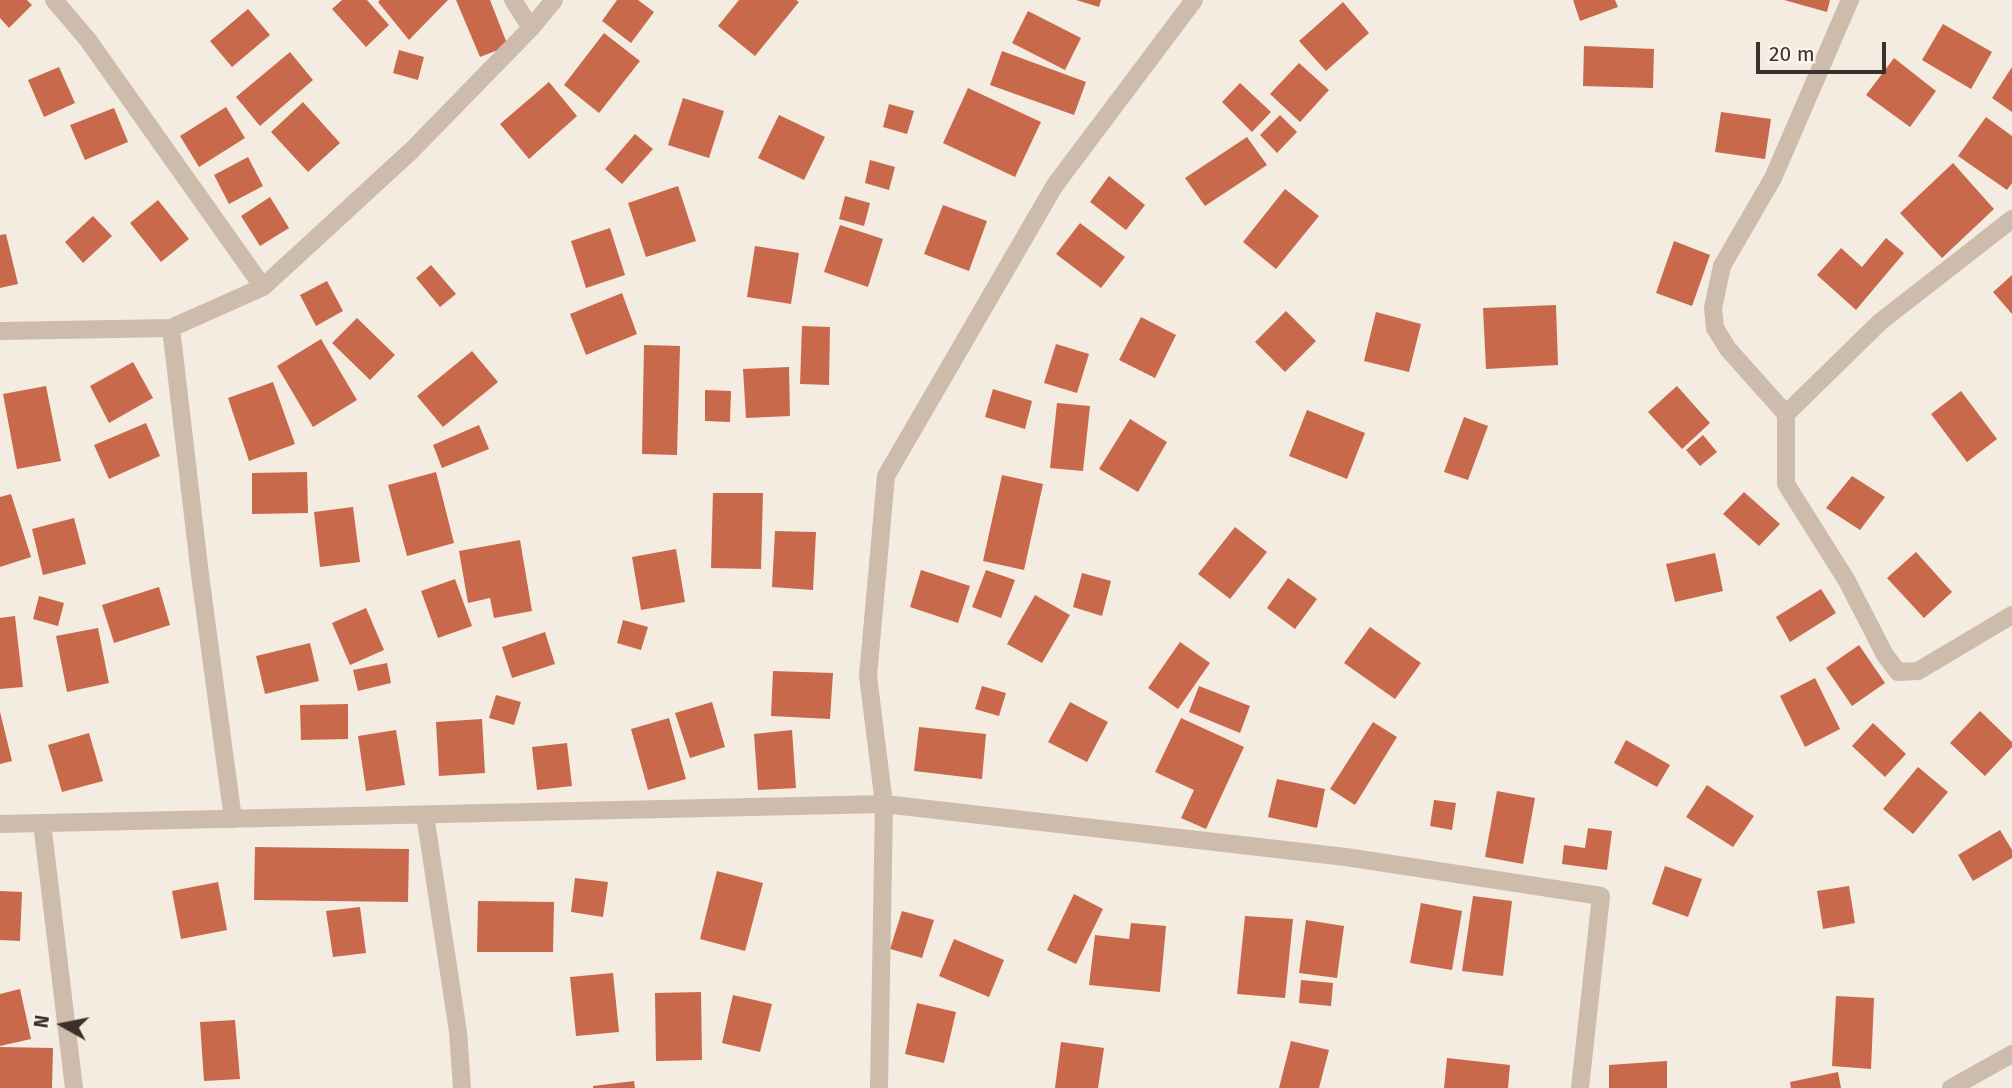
<!DOCTYPE html>
<style>
body{margin:0}
#map{position:relative;width:2012px;height:1088px;overflow:hidden;background:#f4ebe1;font-family:"Fira Sans",sans-serif}
canvas{display:block}
.north{position:absolute;left:28px;top:990px;width:70px;height:70px;-webkit-text-stroke:5px #fbf5ee;paint-order:stroke;rotate:279deg;font-size:19px;font-weight:700;line-height:28px;text-align:center;color:#3b302b}
.north::after{content:'';display:block;margin:auto;width:24px;height:32px;background:#3b302b;clip-path:polygon(50% 0,100% 100%,50% 72%,0 100%)}
.scale{position:absolute;left:1756px;top:42px;width:130px;height:32px;box-sizing:border-box;border:4px solid #3b302b;border-top:0;padding-left:9px;font-size:21px;line-height:24px;white-space:nowrap;color:#3b302b;-webkit-text-stroke:5px #fbf5ee;paint-order:stroke}
</style>
<div id="map">
<canvas width="2012" height="1088"></canvas>
<div class="north">N</div>
<div class="scale">20 m</div>
</div>
<script>
const ctx = document.querySelector('canvas').getContext('2d');
ctx.lineJoin = 'round';
function paint(path, color) { ctx.fillStyle = color; ctx.fill(path, 'evenodd'); }
const shape = rows => new Path2D(rows.map(r => 'M' + r).join(''));
function strokePath(path, color, width, dash) { ctx.strokeStyle = color; ctx.lineWidth = width; ctx.lineCap = dash ? 'butt' : 'round'; ctx.setLineDash(dash || []); ctx.stroke(path); }
paint(shape([
 [0,0,27,0,32,5,9,28,0,18],
 [342,0,367,0,389,25,366,47,332,9],
 [380,0,448,0,409,40,378,2],
 [456,0,490,0,508,46,480,57],
 [617,0,638,0,654,12,631,43,602,21],
 [739,0,796,0,799,2,755,56,718,26],
 [1076,0,1101,0,1099,7],
 [1573,0,1615,0,1618,7,1580,21],
 [1784,0,1830,0,1827,12],
 [1343,2,1369,33,1326,71,1299,41],
 [248,9,270,35,232,67,210,41],
 [1028,11,1081,38,1065,70,1012,43],
 [1943,24,1992,52,1971,89,1922,60],
 [604,33,640,61,599,113,564,85],
 [1584,46,1654,49,1653,88,1583,86],
 [399,50,424,57,418,80,393,73],
 [1002,51,1086,82,1074,115,990,85],
 [290,52,313,80,260,126,236,97],
 [1894,58,1936,91,1910,127,1866,95],
 [1299,63,1329,90,1300,122,1270,94],
 [59,67,75,103,44,117,28,80],
 [2012,67,2012,112,1992,98],
 [549,82,577,116,529,159,500,124],
 [1240,83,1271,112,1252,132,1222,102],
 [968,88,1041,122,1015,177,943,143],
 [683,98,724,111,709,158,668,145],
 [303,102,340,143,308,172,271,132],
 [889,104,914,111,907,134,883,127],
 [226,107,245,138,199,167,180,136],
 [114,108,128,142,85,160,70,125],
 [1721,112,1771,119,1765,159,1715,152],
 [779,115,825,137,804,180,758,158],
 [1280,115,1297,132,1277,153,1260,135],
 [1986,117,2012,136,2012,183,2007,190,1958,156],
 [635,134,653,149,622,184,605,169],
 [1247,137,1267,165,1205,206,1185,178],
 [248,157,263,186,229,204,214,175],
 [870,160,895,167,889,190,865,183],
 [1953,163,1994,209,1942,258,1900,213],
 [1109,176,1145,205,1126,230,1090,202],
 [678,186,696,241,646,257,628,203],
 [1285,189,1319,216,1276,269,1243,242],
 [845,196,870,203,864,226,839,219],
 [270,197,289,228,260,246,241,216],
 [158,200,189,239,161,262,130,223],
 [943,205,987,221,969,271,924,254],
 [93,216,112,236,83,263,65,242],
 [1080,223,1125,257,1101,288,1056,254],
 [840,225,883,239,868,287,824,272],
 [610,228,625,275,586,288,571,241],
 [6,234,18,284,0,288,0,235],
 [1886,238,1904,253,1856,310,1817,275,1841,248,1862,267],
 [1674,241,1710,255,1692,306,1656,293],
 [755,246,799,253,791,304,747,297],
 [431,265,456,294,440,307,416,278],
 [2012,275,2012,314,1993,292],
 [327,281,343,311,316,326,300,295],
 [622,293,637,334,586,355,570,314],
 [1556,305,1558,365,1486,369,1483,308],
 [1286,311,1316,341,1285,372,1255,342],
 [1376,312,1421,324,1409,372,1364,361],
 [1141,317,1176,335,1155,378,1119,360],
 [357,318,395,355,370,380,332,343],
 [802,326,830,327,829,385,800,384],
 [321,339,357,400,313,427,277,366],
 [1056,344,1089,354,1077,393,1044,383],
 [644,345,680,346,677,455,642,454],
 [472,351,498,382,443,427,417,396],
 [133,362,153,398,109,423,90,386],
 [789,367,790,416,746,418,743,369],
 [273,382,295,444,249,461,228,398],
 [46,386,61,461,17,469,3,394],
 [1677,386,1710,423,1682,449,1648,412],
 [993,389,1032,401,1025,429,985,417],
 [705,390,731,391,730,422,705,421],
 [1961,391,1997,439,1967,462,1931,414],
 [1057,403,1090,406,1083,471,1050,468],
 [1307,410,1365,433,1347,479,1289,456],
 [1464,417,1488,426,1468,480,1444,472],
 [1130,419,1167,442,1138,492,1099,469],
 [146,423,160,456,109,479,94,445],
 [479,425,489,449,442,468,433,445],
 [1703,435,1717,452,1700,466,1686,450],
 [307,472,308,513,252,514,252,473],
 [436,472,454,543,407,556,388,485],
 [1002,475,1043,484,1024,570,983,561],
 [1852,476,1885,497,1860,530,1826,508],
 [1744,492,1780,524,1759,546,1723,514],
 [713,493,763,493,761,569,711,568],
 [11,494,31,557,0,567,0,497],
 [353,507,360,562,320,567,314,512],
 [74,518,86,564,43,575,32,529],
 [1235,527,1267,552,1230,599,1198,574],
 [775,531,816,532,813,590,772,587],
 [520,540,532,611,494,618,490,598,468,603,459,551],
 [676,549,685,602,641,610,632,557],
 [1916,552,1952,592,1924,618,1887,578],
 [1715,553,1723,591,1675,602,1666,564],
 [921,570,970,586,958,623,910,607],
 [986,570,1015,580,1001,618,972,607],
 [1082,573,1111,581,1102,616,1073,607],
 [1288,578,1317,599,1295,629,1267,608],
 [455,579,472,626,438,638,421,591],
 [159,587,170,625,114,643,102,605],
 [1821,589,1836,613,1790,642,1776,617],
 [1035,595,1070,615,1042,663,1007,644],
 [39,596,64,603,58,626,33,619],
 [366,608,384,650,350,665,332,623],
 [15,616,23,687,0,689,0,618],
 [623,620,648,627,641,650,617,643],
 [1370,627,1421,663,1395,699,1344,663],
 [98,628,109,683,67,692,56,636],
 [545,632,555,664,512,678,502,647],
 [1180,642,1210,663,1178,709,1148,688],
 [310,643,319,681,265,694,256,656],
 [1859,645,1885,683,1852,706,1826,668],
 [387,663,391,683,358,691,353,670],
 [773,671,833,673,830,719,771,716],
 [1815,678,1840,729,1805,747,1780,696],
 [982,686,1006,693,999,716,975,709],
 [1199,686,1250,706,1240,733,1189,712],
 [496,695,521,702,514,725,489,718],
 [712,702,725,747,690,758,675,713],
 [1070,702,1108,722,1087,762,1048,742],
 [348,704,348,739,301,740,300,705],
 [1980,711,2012,742,2012,747,1985,776,1950,743],
 [0,712,12,761,0,764],
 [669,718,686,779,648,790,631,729],
 [1181,718,1244,747,1206,829,1181,818,1194,790,1155,772],
 [482,719,485,773,439,776,436,722],
 [1373,722,1397,737,1355,805,1330,789],
 [1873,723,1906,754,1885,777,1852,746],
 [919,727,986,734,982,779,914,771],
 [396,730,405,785,366,791,358,736],
 [792,730,796,788,758,790,754,734],
 [89,733,103,781,62,792,48,745],
 [1626,740,1670,765,1657,787,1614,763],
 [567,743,572,786,537,790,532,747],
 [1918,767,1948,792,1913,834,1883,809],
 [1277,779,1325,789,1317,828,1268,817],
 [1707,785,1754,816,1733,847,1686,817],
 [1497,791,1535,798,1523,864,1485,857],
 [1434,800,1456,803,1452,830,1430,826],
 [1588,828,1612,831,1607,870,1562,864,1564,845,1585,848],
 [2000,830,2012,850,2012,858,1973,881,1958,855],
 [255,847,409,849,408,902,254,900],
 [1665,866,1702,879,1688,917,1652,904],
 [717,871,763,883,745,951,700,939],
 [575,878,608,882,603,917,571,912],
 [218,882,227,930,181,939,172,891],
 [1849,886,1855,923,1823,929,1817,891],
 [0,891,22,892,20,941,0,940],
 [1074,894,1103,909,1076,964,1047,950],
 [1473,896,1512,901,1503,976,1462,971],
 [478,901,554,902,553,952,477,952],
 [1421,903,1462,911,1452,970,1410,963],
 [360,907,366,953,333,957,326,911],
 [902,911,934,920,922,958,890,949],
 [1245,916,1293,919,1285,998,1237,994],
 [1306,920,1344,926,1337,978,1299,973],
 [1131,923,1166,926,1160,992,1089,985,1095,935,1129,939],
 [954,939,1004,960,989,997,939,976],
 [613,973,619,1032,576,1036,570,977],
 [1301,980,1333,983,1331,1006,1299,1003],
 [20,989,31,1039,0,1046,0,994],
 [701,992,702,1060,656,1061,655,993],
 [733,995,772,1004,760,1052,722,1043],
 [1836,996,1874,998,1871,1069,1832,1066],
 [917,1003,956,1012,944,1063,905,1054],
 [235,1020,240,1079,204,1081,200,1022],
 [1291,1041,1329,1050,1319,1088,1279,1088],
 [1061,1042,1104,1048,1098,1088,1055,1088],
 [0,1047,53,1048,52,1088,0,1088],
 [1447,1058,1510,1065,1508,1088,1444,1088],
 [1667,1061,1667,1088,1609,1088,1609,1065],
 [1838,1072,1841,1088,1791,1088,1790,1082],
 [634,1081,635,1088,593,1088,593,1086]
]), '#c8694b');
strokePath(shape([
 [54,0,88,40,263,287],
 [513,0,531,28],
 [1850,0,1773,178,1722,266,1713,308,1715,328,1728,349,1786,414,1786,484,1847,581,1885,655,1898,672,1918,671,2012,615],
 [171,328,200,575,233,819],
 [0,331,171,328,263,287,412,150,531,28,554,0],
 [1786,414,1880,322,2012,219],
 [425,815,458,1032,462,1088],
 [42,823,74,1088],
 [0,824,884,804,1346,857,1601,896,1580,1088],
 [879,1088,884,804,868,676,886,476,1055,185,1194,0],
 [1951,1088,2012,1054]
]), '#cdbbac', 18);
</script>
